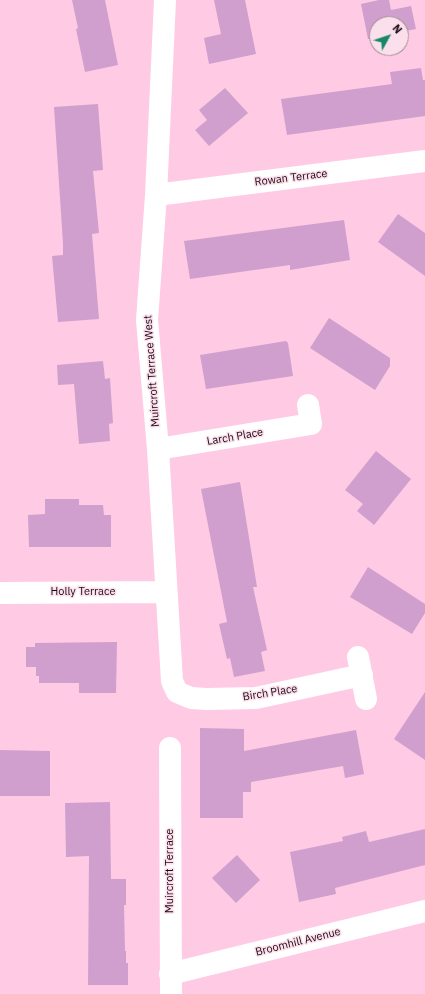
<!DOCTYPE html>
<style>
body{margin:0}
#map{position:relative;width:425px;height:994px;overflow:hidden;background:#ffcae4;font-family:"IBM Plex Sans",sans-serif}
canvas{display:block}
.north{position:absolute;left:369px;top:16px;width:40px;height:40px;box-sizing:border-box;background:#fbe0ec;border:1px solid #a28995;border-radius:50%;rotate:50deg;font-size:11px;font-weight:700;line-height:16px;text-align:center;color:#1d0713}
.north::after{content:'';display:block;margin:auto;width:14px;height:18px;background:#168867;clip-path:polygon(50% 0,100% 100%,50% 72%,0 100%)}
</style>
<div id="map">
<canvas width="425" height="994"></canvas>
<div class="north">N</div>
</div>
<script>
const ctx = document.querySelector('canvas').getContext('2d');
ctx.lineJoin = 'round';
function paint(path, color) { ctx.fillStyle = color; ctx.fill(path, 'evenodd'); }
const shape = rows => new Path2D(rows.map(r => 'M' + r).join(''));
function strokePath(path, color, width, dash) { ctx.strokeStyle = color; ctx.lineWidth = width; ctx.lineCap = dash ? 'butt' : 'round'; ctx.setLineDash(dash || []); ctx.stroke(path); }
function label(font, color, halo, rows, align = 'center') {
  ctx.font = font + ' "IBM Plex Sans",sans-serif'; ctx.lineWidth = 3; ctx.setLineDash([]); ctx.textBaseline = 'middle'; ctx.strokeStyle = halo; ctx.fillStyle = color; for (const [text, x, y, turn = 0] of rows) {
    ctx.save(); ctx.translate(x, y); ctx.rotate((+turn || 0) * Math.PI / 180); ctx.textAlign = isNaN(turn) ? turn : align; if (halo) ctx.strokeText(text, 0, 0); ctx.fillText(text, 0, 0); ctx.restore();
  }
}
paint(shape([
 [72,0,105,0,118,65,85,72,76,29,78,28],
 [214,0,245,0,256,54,209,64,204,38,221,34],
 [379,0,389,0,391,10,411,6,416,29,401,32,401,24,377,24,377,37,368,39,361,4],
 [421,68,423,80,425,80,425,116,287,135,281,99,392,84,390,72],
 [225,88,248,113,209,146,195,130,207,120,199,110],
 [98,104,103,170,93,171,99,233,92,234,99,319,58,322,52,256,63,255,63,244,54,107],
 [398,214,425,233,425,276,378,242],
 [344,220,350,260,290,270,290,265,190,279,184,241],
 [329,318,390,358,390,366,375,390,310,348],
 [286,341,288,343,293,376,206,389,200,355],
 [103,361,105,379,110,378,113,423,109,424,110,441,79,444,74,384,58,385,57,365],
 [376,451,411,479,374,525,357,511,363,504,345,490],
 [240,482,257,587,253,587,267,650,261,652,265,671,234,677,230,658,227,659,219,624,227,622,201,489],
 [45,499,79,499,79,505,103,505,104,515,111,515,111,547,29,547,28,515,45,514],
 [368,567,425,604,425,613,412,634,350,597],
 [117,642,116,693,79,693,79,683,39,683,39,676,36,676,36,667,26,667,26,647,35,647,35,643],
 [425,692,425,760,394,739],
 [200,728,244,729,244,751,356,730,364,774,345,778,343,766,251,782,251,792,243,792,243,818,200,818],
 [0,750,50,751,50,796,0,796],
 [110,802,111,879,126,879,126,905,124,905,125,951,126,951,126,963,128,963,128,985,88,985,89,856,66,857,65,803],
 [425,829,425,865,335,888,336,894,299,902,290,852,343,841,342,837,366,831,369,842],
 [237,855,260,880,236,903,212,878]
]), '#d09fce');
strokePath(shape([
 [165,0,156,195,147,320,158,449,172,681,177,692,191,698,206,699,256,698,362,675],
 [156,195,425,161],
 [158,449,311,424,308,405],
 [0,593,166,592],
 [358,657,366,699],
 [170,748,171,994],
 [170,974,425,911]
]), '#fff', 22);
label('11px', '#1d0713', '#fbe0ec', [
 ["Rowan Terrace",291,178,-7],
 ["Muircroft Terrace West",152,371,-94],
 ["Larch Place",235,437,-10],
 ["Holly Terrace",83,592],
 ["Birch Place",270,693,-9],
 ["Muircroft Terrace",170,871,-90],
 ["Broomhill Avenue",298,942,-14]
]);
</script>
